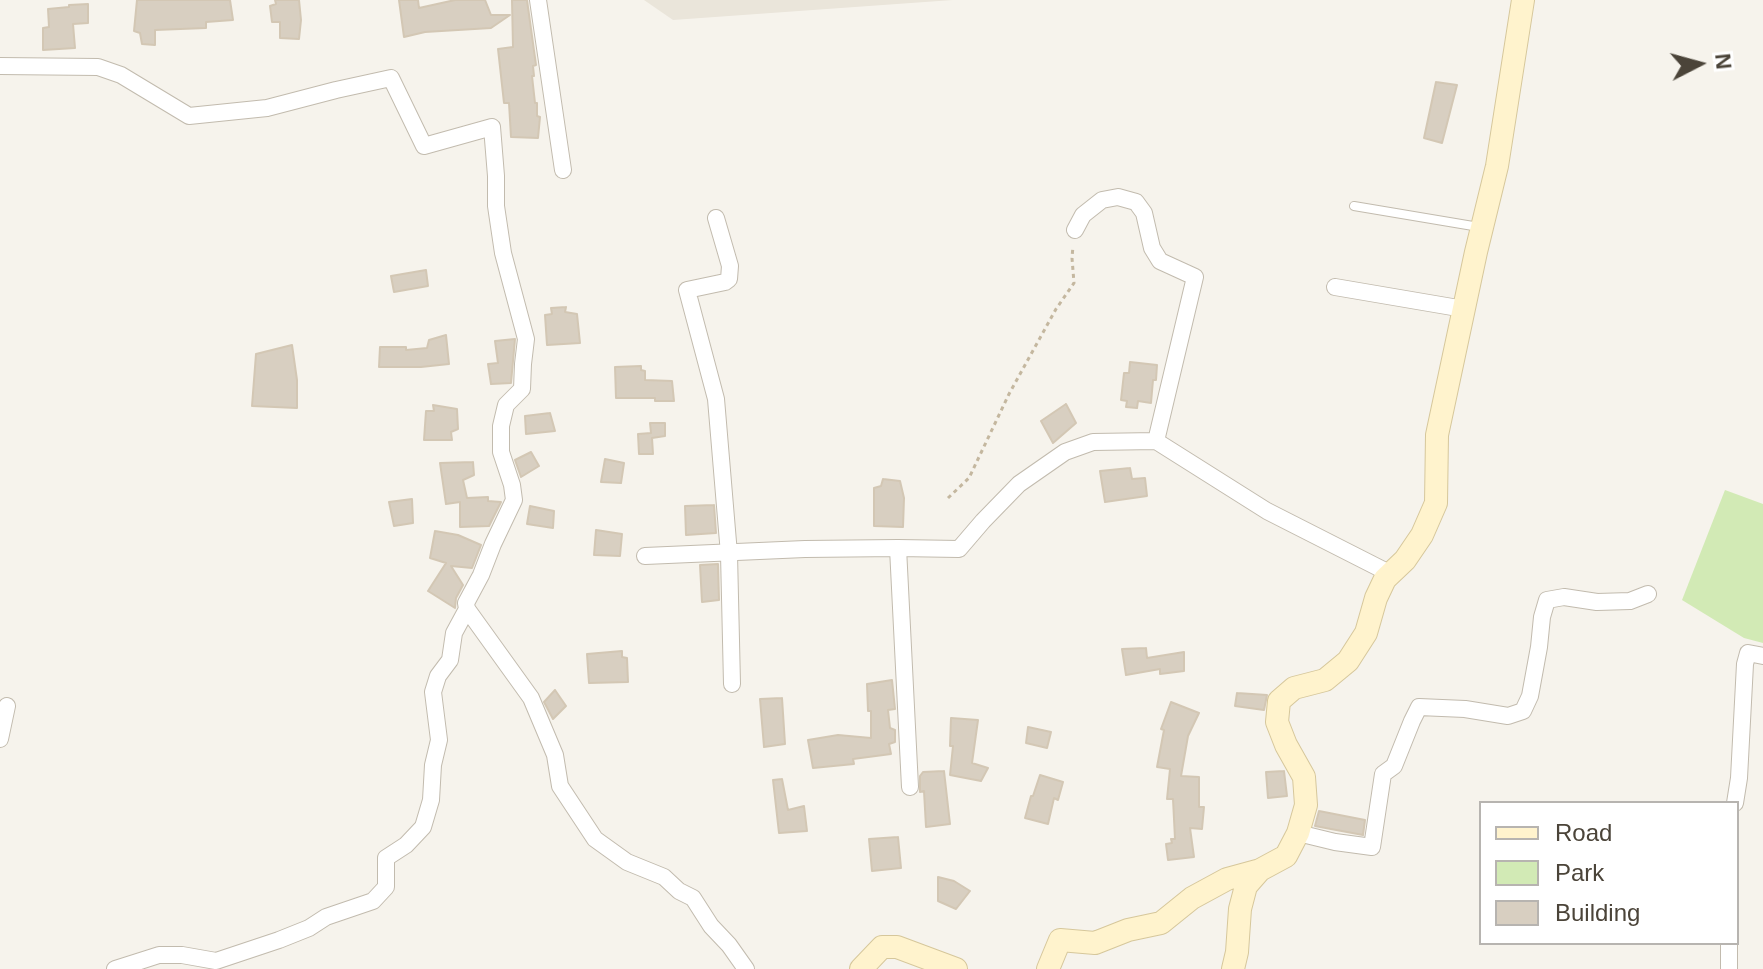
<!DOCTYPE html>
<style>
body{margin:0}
#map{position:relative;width:1763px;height:969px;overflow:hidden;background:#f6f3ec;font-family:Helvetica,sans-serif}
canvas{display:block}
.legend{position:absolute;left:1479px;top:801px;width:260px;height:144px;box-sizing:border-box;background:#fff;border:2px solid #b7b4b0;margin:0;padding:10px 14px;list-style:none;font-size:24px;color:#4b4439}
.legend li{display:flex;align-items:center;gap:16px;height:40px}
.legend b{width:40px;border:2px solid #b7b4b0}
.north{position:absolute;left:1659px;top:24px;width:80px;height:80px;-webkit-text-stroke:6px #fff;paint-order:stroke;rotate:84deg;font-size:22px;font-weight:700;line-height:32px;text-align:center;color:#4b4439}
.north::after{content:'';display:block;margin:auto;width:28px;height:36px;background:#4b4439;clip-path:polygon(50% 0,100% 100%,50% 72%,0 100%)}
</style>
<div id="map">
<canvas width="1763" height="969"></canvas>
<ul class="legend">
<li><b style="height:10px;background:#fff3cd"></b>Road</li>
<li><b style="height:22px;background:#d2eab5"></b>Park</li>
<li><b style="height:22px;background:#d8cfc1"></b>Building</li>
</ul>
<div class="north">N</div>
</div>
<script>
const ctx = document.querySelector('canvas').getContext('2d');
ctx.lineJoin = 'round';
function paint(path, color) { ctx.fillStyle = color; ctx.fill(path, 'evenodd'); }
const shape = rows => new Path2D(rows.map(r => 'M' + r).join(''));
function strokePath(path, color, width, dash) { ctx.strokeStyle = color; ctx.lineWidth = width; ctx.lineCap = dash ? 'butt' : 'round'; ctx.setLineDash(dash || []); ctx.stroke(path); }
paint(shape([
 [644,0,953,0,673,20]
]), '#eae5da');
paint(shape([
 [1725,490,1763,504,1763,643,1744,638,1682,600]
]), '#d2eab5');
const building = shape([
 [137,0,230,0,233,20,206,22,206,28,155,30,155,45,142,44,140,33,134,31,137,0],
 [275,0,299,0,301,20,299,39,280,38,280,22,272,22,270,6,276,4,275,0],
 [399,0,418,0,419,8,455,0,485,0,491,15,510,15,491,28,425,32,404,37,399,0],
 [512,0,527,0,536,65,533,66,534,76,532,76,535,103,537,103,537,116,540,117,538,138,511,137,509,103,504,103,498,49,513,47,512,0],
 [88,4,88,23,73,24,75,48,43,50,43,28,49,27,48,9,69,7,69,5,88,4],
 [1436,82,1457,85,1442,143,1424,138,1436,82],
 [426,270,428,286,394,292,391,276,426,270],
 [566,307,565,312,577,314,580,343,547,345,545,315,552,314,551,308,566,307],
 [446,335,449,364,421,367,379,367,380,347,406,347,406,350,427,348,429,340,446,335],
 [515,339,511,383,491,384,488,364,498,363,495,341,515,339],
 [292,345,297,380,297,408,252,406,256,354,292,345],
 [1130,362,1157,365,1156,380,1153,380,1151,403,1138,401,1137,408,1126,407,1127,401,1121,400,1124,373,1129,373,1130,362],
 [641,366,641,370,645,371,645,380,672,381,674,401,655,401,655,398,616,398,615,367,641,366],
 [1066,404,1076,423,1053,443,1041,421,1066,404],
 [433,405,457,409,458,429,451,432,452,440,424,440,426,411,434,411,433,405],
 [550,413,555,431,526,434,525,416,550,413],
 [650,423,665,423,665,436,652,438,653,454,639,454,638,434,651,433,650,423],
 [531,452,539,466,521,477,515,460,531,452],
 [605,459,624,463,621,483,601,482,605,459],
 [473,462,474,475,463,480,467,498,488,497,488,501,501,502,489,526,460,527,460,502,446,504,440,463,473,462],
 [1130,468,1132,479,1145,478,1147,496,1105,502,1100,471,1130,468],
 [883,479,900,481,904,498,903,527,874,526,874,488,881,486,883,479],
 [412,499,413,523,394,526,389,502,412,499],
 [714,505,716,533,686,535,685,506,714,505],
 [530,506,554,511,553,528,527,524,530,506],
 [596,530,622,534,620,556,594,555,596,530],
 [435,531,458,535,481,545,472,568,451,566,463,585,456,598,455,608,428,591,446,563,430,558,435,531],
 [718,564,719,600,702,602,700,565,718,564],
 [1146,648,1147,658,1184,652,1184,671,1160,674,1160,669,1126,675,1122,649,1146,648],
 [622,651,622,657,627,658,628,682,589,683,587,654,622,651],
 [892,680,895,709,888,710,890,728,895,730,895,742,889,744,891,754,853,759,854,764,813,768,808,740,838,735,871,738,871,711,868,711,867,684,892,680],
 [555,690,566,706,553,719,544,702,555,690],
 [1237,693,1267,695,1264,710,1235,706,1237,693],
 [782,698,785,744,764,747,760,699,782,698],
 [1171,702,1199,713,1188,736,1181,776,1199,777,1199,807,1204,807,1202,829,1190,828,1194,857,1168,860,1166,844,1172,843,1171,839,1175,839,1173,799,1167,799,1170,769,1157,767,1164,730,1161,729,1171,702],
 [951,718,978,720,972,763,988,768,981,781,950,775,953,746,950,746,951,718],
 [1028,727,1051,732,1047,748,1026,743,1028,727],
 [944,771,950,824,926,827,924,791,920,792,920,776,923,772,944,771],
 [1284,771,1287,796,1268,798,1266,772,1284,771],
 [1040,775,1063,782,1058,800,1054,798,1048,824,1025,818,1031,796,1033,796,1040,775],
 [782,779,788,810,804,806,807,831,779,833,773,780,782,779],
 [1319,811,1365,820,1363,835,1315,826,1319,811],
 [898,837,901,868,872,871,869,839,898,837],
 [938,877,954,881,970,891,956,909,938,901,938,877]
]);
paint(building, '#d8cfc1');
strokePath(building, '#d3c7b4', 2);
const lane = shape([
 [1354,206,1479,227]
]);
const street = shape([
 [538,0,563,170],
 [0,66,98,67,121,75,189,116,267,108,336,90,391,78,424,146,492,127,496,176,496,206,503,253,526,339,523,364,522,389,506,405,501,426,501,452,512,485,514,500,493,544,481,575,466,603,467,609,454,633,450,660,438,676,433,692,439,740,433,765,431,800,423,827,406,845,386,858,386,887,373,901,326,917,309,928,279,940,216,961,182,955,159,955,115,969],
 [716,218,730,266,729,279,725,282,687,290,716,399,729,554,732,684],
 [1075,230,1083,215,1102,200,1118,197,1136,202,1144,213,1152,248,1160,261,1195,277,1156,441,1267,511,1391,574],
 [1335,287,1464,309],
 [898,548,959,549,983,521,1019,484,1065,452,1093,442,1156,441],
 [645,556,805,549,898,548,910,787],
 [467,609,531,698,555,755,560,786,595,839,627,862,664,877,679,891,693,898,711,926,729,945,746,969],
 [0,739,7,706],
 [1735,803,1739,778,1745,664,1748,653,1763,656],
 [1298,833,1335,842,1372,847,1383,774,1394,766,1412,721,1419,707,1465,709,1508,716,1523,711,1530,696,1539,647,1542,617,1547,600,1564,597,1597,602,1630,601,1648,594],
 [1729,969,1729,943]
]);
const secondary = shape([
 [861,969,882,947,897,947,956,969],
 [1048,969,1060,940,1095,943,1128,930,1161,923,1192,898,1227,879,1260,870],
 [1233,969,1237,952,1240,909,1246,886,1260,870,1286,856,1298,833,1306,805,1304,777,1286,745,1277,722,1279,701,1294,688,1325,680,1348,661,1366,633,1376,598,1385,579,1405,560,1422,535,1436,503,1437,435,1476,252,1497,166,1523,0]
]);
strokePath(lane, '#c2bbae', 10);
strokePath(street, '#c2bbae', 18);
strokePath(secondary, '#d6c79b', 24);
strokePath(shape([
 [948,498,969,478,1009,394,1056,309,1074,283,1072,258,1073,246]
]), '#c4b79f', 3, [4, 4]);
strokePath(lane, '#fff', 8);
strokePath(street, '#fff', 16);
strokePath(secondary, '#fff3cd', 22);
</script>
